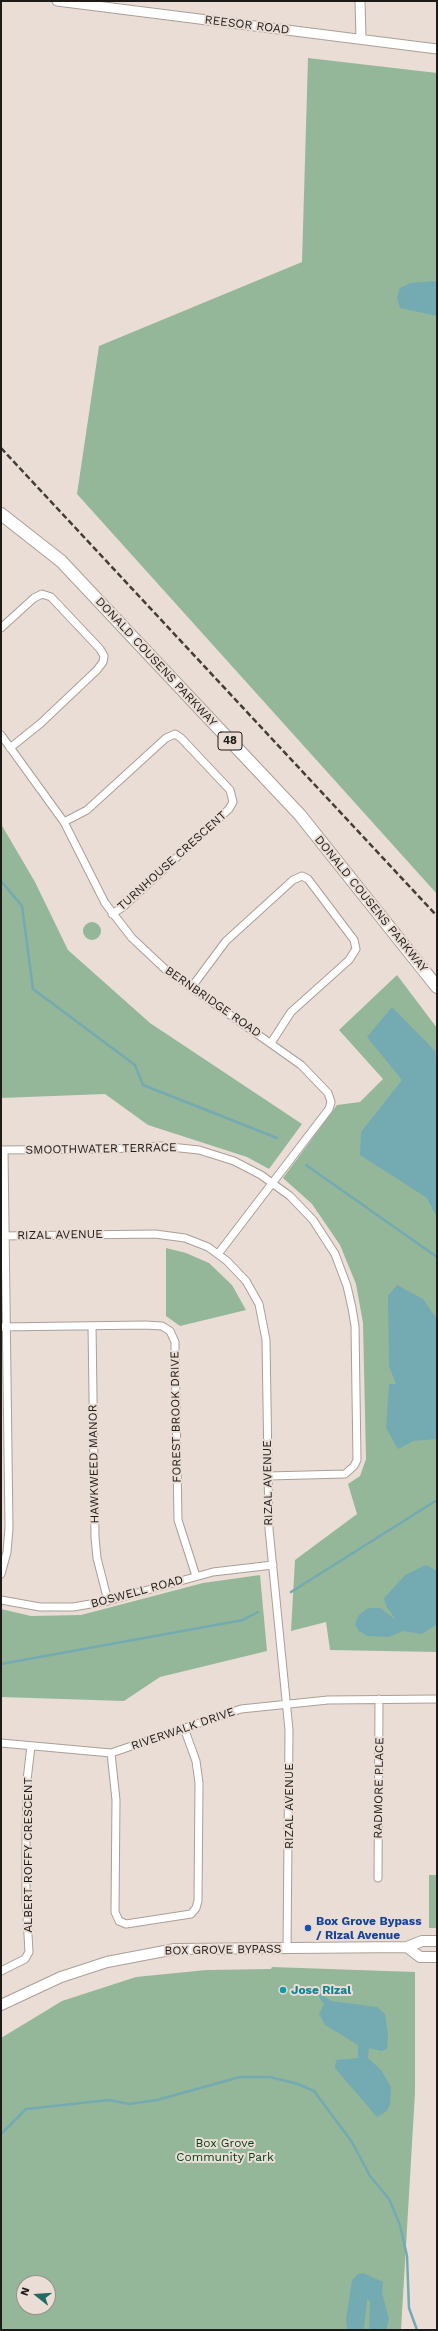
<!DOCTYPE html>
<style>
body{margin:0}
#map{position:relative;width:438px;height:2331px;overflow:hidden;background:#eaddd5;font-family:"Work Sans",sans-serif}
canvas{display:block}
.frame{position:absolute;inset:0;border:2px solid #1e1a17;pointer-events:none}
.north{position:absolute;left:16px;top:2275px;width:40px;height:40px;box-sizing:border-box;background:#eaddd5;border:1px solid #988f89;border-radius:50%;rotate:287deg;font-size:11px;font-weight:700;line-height:16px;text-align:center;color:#1e1a17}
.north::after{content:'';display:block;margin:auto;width:14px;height:18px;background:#226b64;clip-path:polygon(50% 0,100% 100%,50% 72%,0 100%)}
</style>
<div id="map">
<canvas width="438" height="2331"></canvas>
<div class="frame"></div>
<div class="north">N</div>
</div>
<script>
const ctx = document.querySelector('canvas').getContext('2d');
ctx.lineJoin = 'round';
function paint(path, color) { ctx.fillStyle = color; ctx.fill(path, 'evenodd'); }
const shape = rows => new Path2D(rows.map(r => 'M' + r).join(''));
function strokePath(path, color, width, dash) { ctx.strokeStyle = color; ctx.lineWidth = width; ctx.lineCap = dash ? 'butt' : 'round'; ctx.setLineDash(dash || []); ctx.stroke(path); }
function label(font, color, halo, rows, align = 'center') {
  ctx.font = font + ' "Work Sans",sans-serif'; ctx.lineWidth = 4; ctx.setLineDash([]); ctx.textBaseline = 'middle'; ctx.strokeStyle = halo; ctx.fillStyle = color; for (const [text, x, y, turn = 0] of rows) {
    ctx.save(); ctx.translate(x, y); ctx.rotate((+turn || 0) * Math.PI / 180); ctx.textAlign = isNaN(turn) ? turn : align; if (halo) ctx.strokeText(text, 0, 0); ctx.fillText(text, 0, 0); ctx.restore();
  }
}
paint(shape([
 [308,58,437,73,437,894,77,494,99,346,302,262],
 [1,824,35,882,68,950,150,1023,302,1124,269,1169,247,1157,148,1125,105,1094,1,1098],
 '83 931a9 9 0 1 1 18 0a9 9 0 1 1-18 0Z',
 [397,975,437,1028,437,1652,330,1650,326,1622,291,1631,295,1560,357,1514,348,1484,360,1476,366,1459,363,1323,356,1284,340,1245,312,1204,283,1178,337,1105,360,1102,383,1079,339,1030],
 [166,1248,186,1253,209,1263,232,1285,246,1310,180,1326,166,1316],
 [260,1575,267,1651,160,1677,124,1701,1,1697,1,1609,31,1616,81,1615,203,1583],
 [429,1875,437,1875,437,1928,429,1928],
 [272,1967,415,1972,415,2093,401,2330,1,2330,1,2038,62,2001,136,1977,206,1970,271,1969],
 [24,2283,48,2283,48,2307,24,2307]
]), '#94b79a');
paint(shape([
 [437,281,437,316,400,308,397,298,400,288,410,283],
 [392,1007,435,1051,437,1072,437,1218,427,1198,360,1155,361,1132,402,1080,367,1037],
 [397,1285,423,1299,437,1319,437,1439,413,1441,398,1449,386,1428,389,1384,396,1384,389,1366,388,1296],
 [426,1565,437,1571,437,1624,422,1634,403,1631,389,1637,367,1636,359,1631,355,1624,359,1615,368,1608,380,1608,396,1620,386,1606,384,1598,405,1575],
 [320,1993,331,2001,377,2007,385,2014,388,2034,387,2049,382,2051,369,2048,368,2058,381,2070,391,2087,390,2104,387,2111,377,2117,335,2068,336,2060,358,2058,358,2045,325,2025,319,2014,324,2004,319,1997],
 [363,2273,383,2282,382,2293,389,2319,386,2330,369,2330,370,2301,367,2300,364,2330,347,2329,346,2319,352,2280,358,2274]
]), '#74aab2');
strokePath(shape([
 [1,881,22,906,33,989,135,1065,143,1085,277,1138],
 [306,1165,437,1257],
 [291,1592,437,1500],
 [1,1664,243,1620,258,1612],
 [1,2134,26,2109,109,2100,129,2104,157,2100,240,2077,270,2077,298,2084,314,2091,352,2142,370,2176,389,2199,400,2225,407,2256,409,2308,417,2330]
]), '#74aab2', 2.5);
const minor = shape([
 [1,628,34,598,42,594,51,597,100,649,104,656,103,662,97,670,41,723,10,748],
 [1,735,64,822,105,903,132,938,165,969,301,1065,328,1093,331,1102,329,1109,218,1254],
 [64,822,87,810,166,738,175,734,181,738,230,790,233,802,229,809,123,907,112,914],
 [191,988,226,941,293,880,302,876,308,879,354,940,356,949,349,960,291,1012,271,1043],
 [1,1150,111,1149,161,1146,199,1150,234,1161,261,1175,290,1196,313,1220,335,1254,347,1286,352,1308,355,1326,357,1460,354,1466,345,1474,268,1476],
 [1,1236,155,1234,185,1238,208,1247,227,1261,246,1281,259,1304,266,1340,269,1529,289,1730,287,1949],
 [92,1326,95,1537,97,1558,108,1601],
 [1,1327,145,1325,162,1326,170,1331,175,1342,175,1349,178,1520,196,1576],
 [1,1574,7,1552,9,1528,4,1150],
 [1,1600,40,1607,73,1607,108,1601,213,1572,273,1565],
 [1,1743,111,1753,241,1709,328,1700,437,1699],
 [111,1753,116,1800,115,1912,119,1921,126,1924,191,1914,196,1908,198,1901,199,1783,196,1761,184,1728],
 [378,1878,379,1699],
 [1,1971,25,1959,29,1952,26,1900,26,1843,27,1780,31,1746]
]);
const tertiary = shape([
 [57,1,437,49],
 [360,1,361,39]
]);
const secondary = shape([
 [407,1947,420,1957,437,1957],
 [1,2005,61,1977,107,1962,175,1949,407,1947,422,1941,437,1941]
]);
const primary = shape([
 [1,514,61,561,300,815,437,987]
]);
strokePath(minor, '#aa9f97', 9);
strokePath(tertiary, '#aa9f97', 11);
strokePath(secondary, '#aa9f97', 12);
strokePath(primary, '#aa9f97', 14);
strokePath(minor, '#fff', 7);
strokePath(tertiary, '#fff', 9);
strokePath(secondary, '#fff', 10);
strokePath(primary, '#fff', 12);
strokePath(shape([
 [1,448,437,916]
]), '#433d39', 2.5, [6, 3]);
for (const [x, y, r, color] of [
 [308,1928,4,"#1a4fb4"],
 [283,1990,4,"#0f9aa8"]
]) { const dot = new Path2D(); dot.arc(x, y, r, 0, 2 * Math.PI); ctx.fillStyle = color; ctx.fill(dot); strokePath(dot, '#eaddd5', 1.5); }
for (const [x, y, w] of [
 [230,741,24]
]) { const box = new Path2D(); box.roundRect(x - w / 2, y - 9, w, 18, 3); ctx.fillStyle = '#eaddd5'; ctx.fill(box); strokePath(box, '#1e1a17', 1); }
label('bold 11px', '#1e1a17', null, [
 ["48",230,741]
]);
label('12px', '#1e1a17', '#eaddd5', [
 ["REESOR ROAD",247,25,7],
 ["DONALD COUSENS PARKWAY",156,662,47],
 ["TURNHOUSE CRESCENT",172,861,-42],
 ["DONALD COUSENS PARKWAY",371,904,51],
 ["BERNBRIDGE ROAD",213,1002,35],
 ["SMOOTHWATER TERRACE",101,1149,-1],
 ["RIZAL AVENUE",60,1235,-1],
 ["FOREST BROOK DRIVE",176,1417,-91],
 ["HAWKWEED MANOR",94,1464,-91],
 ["RIZAL AVENUE",268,1483,-91],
 ["BOSWELL ROAD",137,1592,-15],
 ["RIVERWALK DRIVE",183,1729,-19],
 ["RADMORE PLACE",379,1788,-89],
 ["RIZAL AVENUE",289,1806,-90],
 ["ALBERT ROFFY CRESCENT",28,1855,-90],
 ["BOX GROVE BYPASS",223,1950,-1]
]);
label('bold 12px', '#164399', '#eaddd5', [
 ["Box Grove Bypass",316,1921],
 ["/ Rizal Avenue",316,1935]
], 'left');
label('bold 12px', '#0d838f', '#eaddd5', [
 ["Jose Rizal",291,1990]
], 'left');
label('12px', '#04421c', '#eaddd5', [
 ["Box Grove",225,2143],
 ["Community Park",225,2157]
]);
</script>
